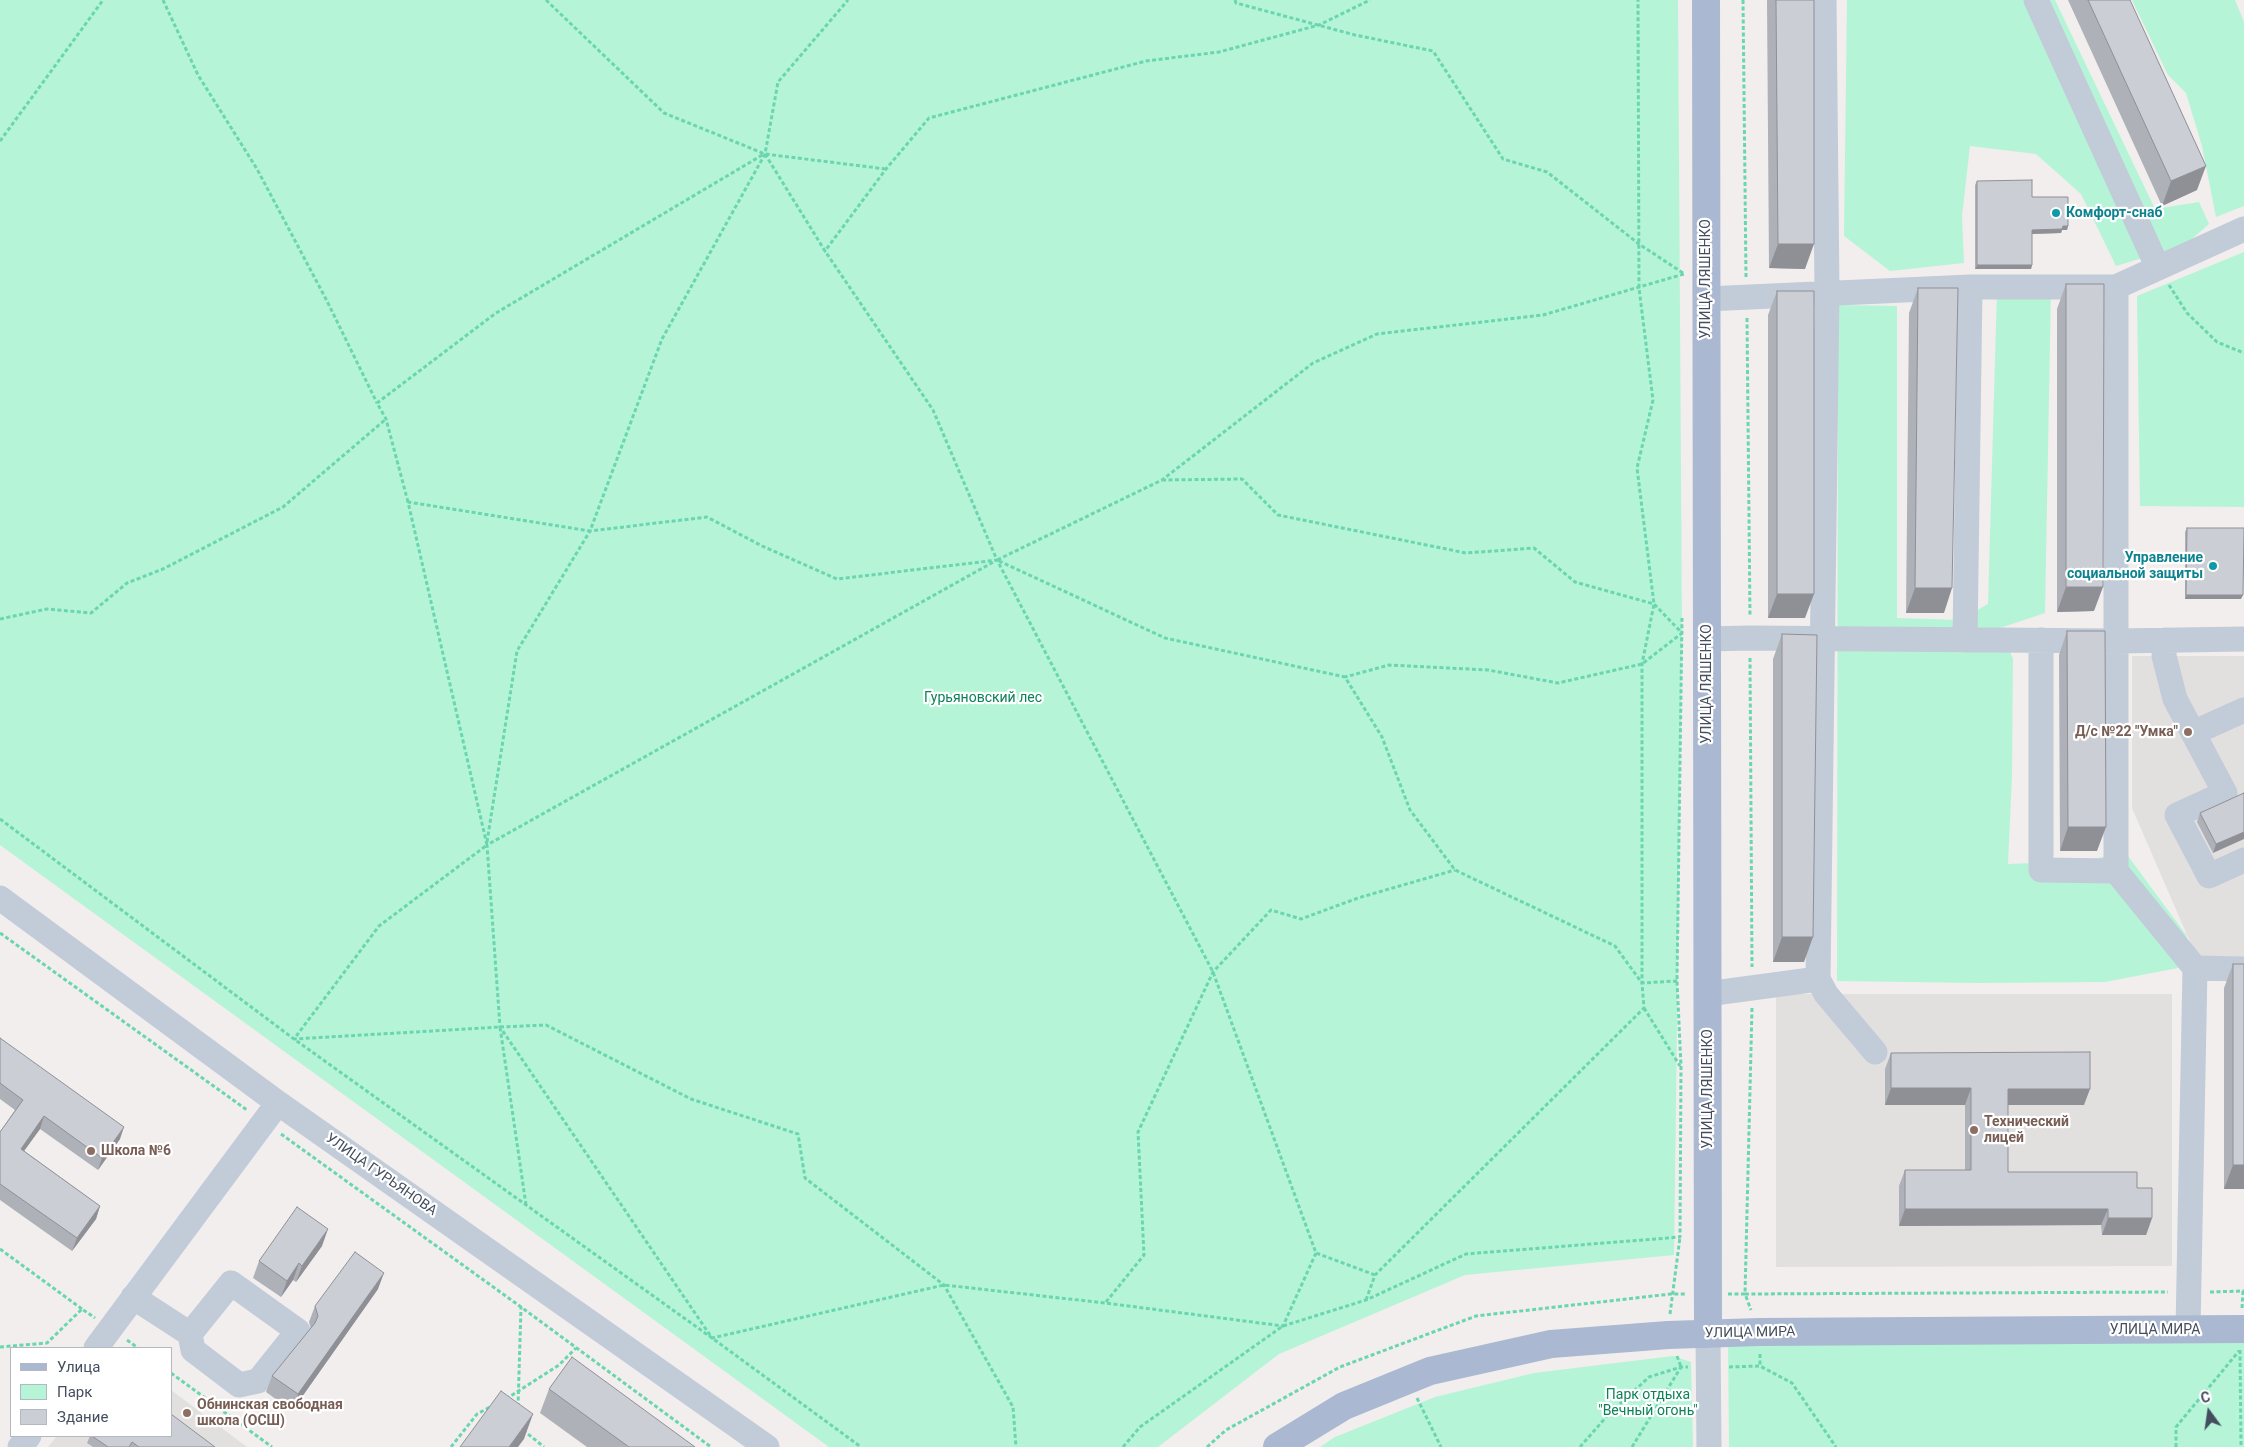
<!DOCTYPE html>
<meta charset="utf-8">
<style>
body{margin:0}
#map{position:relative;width:2244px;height:1447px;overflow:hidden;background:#f1eeed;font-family:Roboto,sans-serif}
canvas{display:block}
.legend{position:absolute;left:10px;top:1347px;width:162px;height:90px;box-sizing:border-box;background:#fff;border:1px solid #b4b8bf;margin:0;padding:6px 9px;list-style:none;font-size:15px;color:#444e5e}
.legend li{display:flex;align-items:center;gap:10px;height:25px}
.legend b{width:25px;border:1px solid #b4b8bf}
.north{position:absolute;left:2184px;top:1387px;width:50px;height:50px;-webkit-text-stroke:4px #fff;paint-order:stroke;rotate:346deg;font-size:14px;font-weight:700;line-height:20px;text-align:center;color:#444e5e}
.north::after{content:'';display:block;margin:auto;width:18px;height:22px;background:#444e5e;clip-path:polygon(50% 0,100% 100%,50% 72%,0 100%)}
</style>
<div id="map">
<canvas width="2244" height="1447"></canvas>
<ul class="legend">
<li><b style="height:6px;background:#aab8d1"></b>Улица</li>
<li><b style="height:14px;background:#b6f4d7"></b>Парк</li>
<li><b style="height:14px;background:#ccced6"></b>Здание</li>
</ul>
<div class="north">С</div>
</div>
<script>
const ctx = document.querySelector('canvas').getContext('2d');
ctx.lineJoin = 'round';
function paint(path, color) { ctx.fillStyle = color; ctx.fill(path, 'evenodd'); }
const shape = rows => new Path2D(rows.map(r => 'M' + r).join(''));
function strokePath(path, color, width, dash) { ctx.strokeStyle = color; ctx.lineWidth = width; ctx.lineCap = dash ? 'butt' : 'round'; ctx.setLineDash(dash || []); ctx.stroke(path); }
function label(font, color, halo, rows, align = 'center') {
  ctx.font = font + ' Roboto,sans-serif'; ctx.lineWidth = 4.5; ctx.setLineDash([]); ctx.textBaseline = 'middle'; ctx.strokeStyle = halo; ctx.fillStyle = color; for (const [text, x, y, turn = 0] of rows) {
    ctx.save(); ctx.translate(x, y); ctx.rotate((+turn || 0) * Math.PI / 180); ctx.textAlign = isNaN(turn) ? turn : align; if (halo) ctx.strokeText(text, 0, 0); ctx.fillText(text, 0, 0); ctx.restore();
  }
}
paint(shape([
 [2132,656,2244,656,2244,959,2197,958,2132,808],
 [1776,994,2172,994,2172,1266,1776,1267],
 [171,1390,247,1447,48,1447,57,1436,171,1436]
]), '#e2dfdf');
paint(shape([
 [0,0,1678,0,1682,633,1674,1255,1465,1275,1279,1354,1158,1447,829,1447,0,845],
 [1847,0,2055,0,2155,209,2199,202,2209,224,2185,245,2116,266,2081,194,2036,154,1970,146,1962,216,1964,263,1890,271,1844,236],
 [2132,0,2235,0,2244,22,2244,206,2216,217,2202,146,2186,93,2168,75],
 [2244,252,2244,507,2140,506,2137,296],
 [2051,289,2045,613,2000,628,2013,659,2012,775,2008,864,2085,861,2125,852,2187,936,2178,968,2105,982,1978,983,1837,981,1838,305,1897,306,1897,618,1960,620,1988,604,1997,290],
 [2244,1341,2244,1447,1729,1447,1728,1344],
 [1673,1356,1691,1362,1693,1447,1320,1447,1335,1437,1435,1397,1534,1373]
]), '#b6f4d7');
strokePath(shape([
 [163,0,198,75,257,169,327,301,377,403],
 [546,0,664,113,765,154,886,169],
 [1235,0,1236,3,1355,35,1433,51,1503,159,1547,172,1639,244,1683,273],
 [1743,0,1746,277],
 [0,141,103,0],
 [765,154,825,251,886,169,929,118,1146,61,1219,52,1319,25,1370,0],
 [2169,285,2187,313,2217,342,2244,353],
 [1747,318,1750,617],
 [1162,480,1242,479,1278,515,1466,553,1534,548,1575,582,1654,604,1682,633,1642,664,1558,683,1488,670,1389,665,1345,677],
 [408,502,386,419,377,403,496,313,764,154],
 [0,619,47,609,91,613,127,583,163,569,283,507,386,419],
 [1750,658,1752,967],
 [0,819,294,1039,712,1338,861,1447],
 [487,842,517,651,590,531,707,517,762,546,837,579,997,560,933,410,825,251],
 [0,933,247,1110],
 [1677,981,1642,983,1615,946,1455,870,1410,810,1382,737,1345,677,1165,638,997,560,1162,480,1313,363,1377,334,1543,315,1684,274],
 [1644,1008,1680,1066],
 [1752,1008,1745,1294,2168,1292],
 [500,1027,546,1025,691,1099,798,1134,805,1178,944,1285,1013,1407,1016,1447],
 [281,1134,521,1307,711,1447],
 [526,1205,500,1027,294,1039,379,926,487,845,408,502,590,531,662,339,765,154,778,82,848,0],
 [0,1249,82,1309],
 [1316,1253,1283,1326,1105,1303,944,1285,712,1338,500,1027,487,845,997,560,1213,972,1316,1253,1375,1275],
 [2210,1292,2244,1291],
 [1728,1294,1745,1294,1751,1310],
 [1366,1300,1375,1275,1644,1008,1642,983,1642,664,1654,604,1637,468,1653,400,1639,288,1638,0],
 [1106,1302,1144,1255,1138,1132,1213,972,1271,910,1301,919,1358,898,1455,870],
 [2242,1308,2243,1291],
 [1670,1314,1680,1237],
 [127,1340,138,1348],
 [0,1347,47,1343,82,1309,95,1318],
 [2240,1350,2241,1447],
 [1760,1354,1760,1366],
 [1677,1356,1681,1367],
 [1729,1367,1760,1366,1792,1383,1836,1447],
 [171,1373,272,1447],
 [1417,1398,1441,1447],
 [506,1399,559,1365,576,1348],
 [518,1407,521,1307],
 [523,1430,544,1447],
 [451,1447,477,1414,492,1406],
 [1123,1447,1140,1427,1283,1326,1366,1300,1466,1254,1680,1237,1681,1066,1677,981,1682,618],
 [1207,1447,1226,1430,1340,1367,1476,1316,1671,1294,1687,1294],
 [1580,1447,1607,1416,1649,1377,1681,1367,1688,1367],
 [1632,1447,1681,1367],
 [2176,1447,2176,1427,2239,1351]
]), '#6ad6b0', 3, [4, 2.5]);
strokePath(shape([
 [1824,0,1827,292,1818,979,1826,994,1875,1052],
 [2036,0,2158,268],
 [1706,299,1970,287,2116,287,2244,229],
 [1707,639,1750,638,2117,641,2244,639],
 [1965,640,1970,287],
 [2041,640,2041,870,2116,871,2116,287],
 [2165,640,2164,656,2175,699,2225,793,2177,815,2209,876,2244,860],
 [2193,733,2244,710],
 [2116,871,2195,968],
 [0,898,278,1103,767,1447],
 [1707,994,1818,979],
 [133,1297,190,1334,193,1350,239,1385,258,1381,298,1331,231,1283,190,1334],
 [2188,1330,2195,968,2244,969],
 [1708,1334,1709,1447],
 [96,1348,278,1103],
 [20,1447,29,1436]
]), '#c2cbd8', 25);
strokePath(shape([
 [1706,0,1708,1334],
 [1277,1447,1344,1406,1430,1371,1551,1344,1668,1335,1759,1332,2244,1329]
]), '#aab8d1', 28);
paint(shape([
 [1767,0,1814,0,1805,269,1769,268],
 [2068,0,2130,0,2197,190,2162,206],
 [1977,181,2068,226,2067,230,2062,230,2061,233,2032,234,2032,265,2031,269,1975,269,1975,185],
 [2066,284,2094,611,2057,612,2057,309],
 [1918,288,1944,613,1906,613,1909,313],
 [1777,291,1805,618,1768,618,1768,315],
 [2187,528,2241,599,2185,599,2185,532],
 [2067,631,2097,851,2060,851,2059,655],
 [1782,634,1804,962,1773,962,1773,659],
 [2244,793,2213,853,2197,822,2200,813],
 [2233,964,2244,964,2244,1189,2224,1189,2224,988],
 [0,1038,120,1139,98,1170,40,1129,24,1151,100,1206,96,1219,72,1251,0,1200,0,1132,15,1110,0,1099],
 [1891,1053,2084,1105,2008,1105,2008,1172,2137,1188,2152,1218,2146,1235,2102,1235,2101,1225,1899,1226,1899,1186,1905,1170,1965,1170,1965,1105,1885,1105,1885,1069],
 [322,1246,296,1282,293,1280,281,1297,253,1278,259,1261],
 [378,1289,292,1411,266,1392,272,1376,311,1329,309,1322,315,1306],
 [549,1389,695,1447,587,1447,540,1413],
 [90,1436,171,1436,215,1447,93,1447,87,1443]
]), '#afb1b8');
paint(shape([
 [2206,166,2197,190,2162,206,2171,181],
 [2063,226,2068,226,2067,230,2062,230,2061,233,2030,234,2032,230],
 [1778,244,1814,244,1805,269,1769,268],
 [1977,265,2032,265,2031,269,1975,269],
 [2066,587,2103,587,2094,611,2057,612],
 [1915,588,1952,588,1944,613,1906,613],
 [1777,594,1814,594,1805,618,1768,618],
 [2186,595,2243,595,2241,599,2185,599],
 [2068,827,2106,827,2097,851,2060,851],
 [2244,832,2244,839,2213,853,2216,844],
 [1782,937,1813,937,1804,962,1773,962],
 [1891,1088,1971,1088,1965,1105,1885,1105],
 [2008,1089,2090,1089,2084,1105,2002,1105],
 [44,1116,40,1129,16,1162,21,1149],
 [124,1127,120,1139,98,1170,102,1158],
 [2233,1165,2244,1165,2244,1189,2224,1189],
 [100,1206,96,1219,72,1251,77,1238],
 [1905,1209,2108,1209,2101,1225,1899,1226],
 [2108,1218,2152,1218,2146,1235,2102,1235],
 [328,1229,322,1246,296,1282,302,1266],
 [299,1263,293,1280,281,1297,287,1281],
 [384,1273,378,1289,292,1411,298,1394],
 [533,1414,524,1439,518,1447,509,1447]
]), '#8f9096');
const building = shape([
 [1776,0,1814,0,1814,244,1778,244,1776,0],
 [2088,0,2130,0,2206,166,2171,181,2088,0],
 [2032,180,2032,197,2068,197,2068,226,2063,226,2062,229,2032,230,2032,265,1977,265,1977,181,2032,180],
 [2066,284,2104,284,2103,587,2066,587,2066,284],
 [1918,288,1958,288,1952,588,1915,588,1918,288],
 [1777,291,1814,291,1814,594,1777,594,1777,291],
 [2187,528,2244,528,2243,595,2186,595,2187,528],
 [2067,631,2105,631,2106,827,2068,827,2067,631],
 [1782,634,1817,635,1813,937,1782,937,1782,634],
 [2244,793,2244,832,2216,844,2200,813,2244,793],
 [2233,964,2244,964,2244,1165,2233,1165,2233,964],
 [0,1038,124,1127,102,1158,44,1116,21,1149,100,1206,77,1238,0,1184,0,1132,23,1100,0,1083,0,1038],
 [2090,1052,2090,1089,2008,1089,2008,1172,2137,1172,2137,1188,2152,1188,2152,1218,2108,1218,2108,1209,1905,1209,1905,1170,1971,1170,1971,1088,1891,1088,1891,1053,2090,1052],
 [297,1207,328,1229,302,1266,299,1263,287,1281,259,1261,297,1207],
 [355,1252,384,1273,298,1394,272,1376,315,1323,318,1316,315,1306,355,1252],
 [572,1357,695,1447,629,1447,549,1389,572,1357],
 [501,1391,533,1414,509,1447,460,1447,501,1391],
 [171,1414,215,1447,139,1447,132,1442,129,1447,108,1447,92,1436,171,1436,171,1414]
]);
paint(building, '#ccced6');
strokePath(building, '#8f9096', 1);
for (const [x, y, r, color] of [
 [2056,213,5,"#0f9aa8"],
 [2213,566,5,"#0f9aa8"],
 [2188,732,5,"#8d6e63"],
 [1974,1130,5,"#8d6e63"],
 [91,1151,5,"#8d6e63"],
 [187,1413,5,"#8d6e63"]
]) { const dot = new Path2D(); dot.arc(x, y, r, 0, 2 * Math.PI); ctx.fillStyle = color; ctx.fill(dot); strokePath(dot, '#fff', 2); }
label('bold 14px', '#0d838f', '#fff', [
 ["Комфорт-снаб",2066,213],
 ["Управление",2203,558,"right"],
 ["социальной защиты",2203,574,"right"]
], 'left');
label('14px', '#444e5e', '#fff', [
 ["УЛИЦА ЛЯШЕНКО",1706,279,-90],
 ["УЛИЦА ЛЯШЕНКО",1707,684,-90],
 ["УЛИЦА ЛЯШЕНКО",1708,1089,-90],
 ["УЛИЦА ГУРЬЯНОВА",381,1175,35],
 ["УЛИЦА МИРА",2155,1330],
 ["УЛИЦА МИРА",1750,1333,-1]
]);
label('14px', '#0b8257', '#fff', [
 ["Гурьяновский лес",983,698],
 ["Парк отдыха",1648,1395],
 ["\"Вечный огонь\"",1648,1411]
]);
label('bold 14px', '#785e54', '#fff', [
 ["Д/с №22 \"Умка\"",2178,732,"right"],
 ["Технический",1984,1122],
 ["лицей",1984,1138],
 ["Школа №6",101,1151],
 ["Обнинская свободная",197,1405],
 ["школа (ОСШ)",197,1421]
], 'left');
</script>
